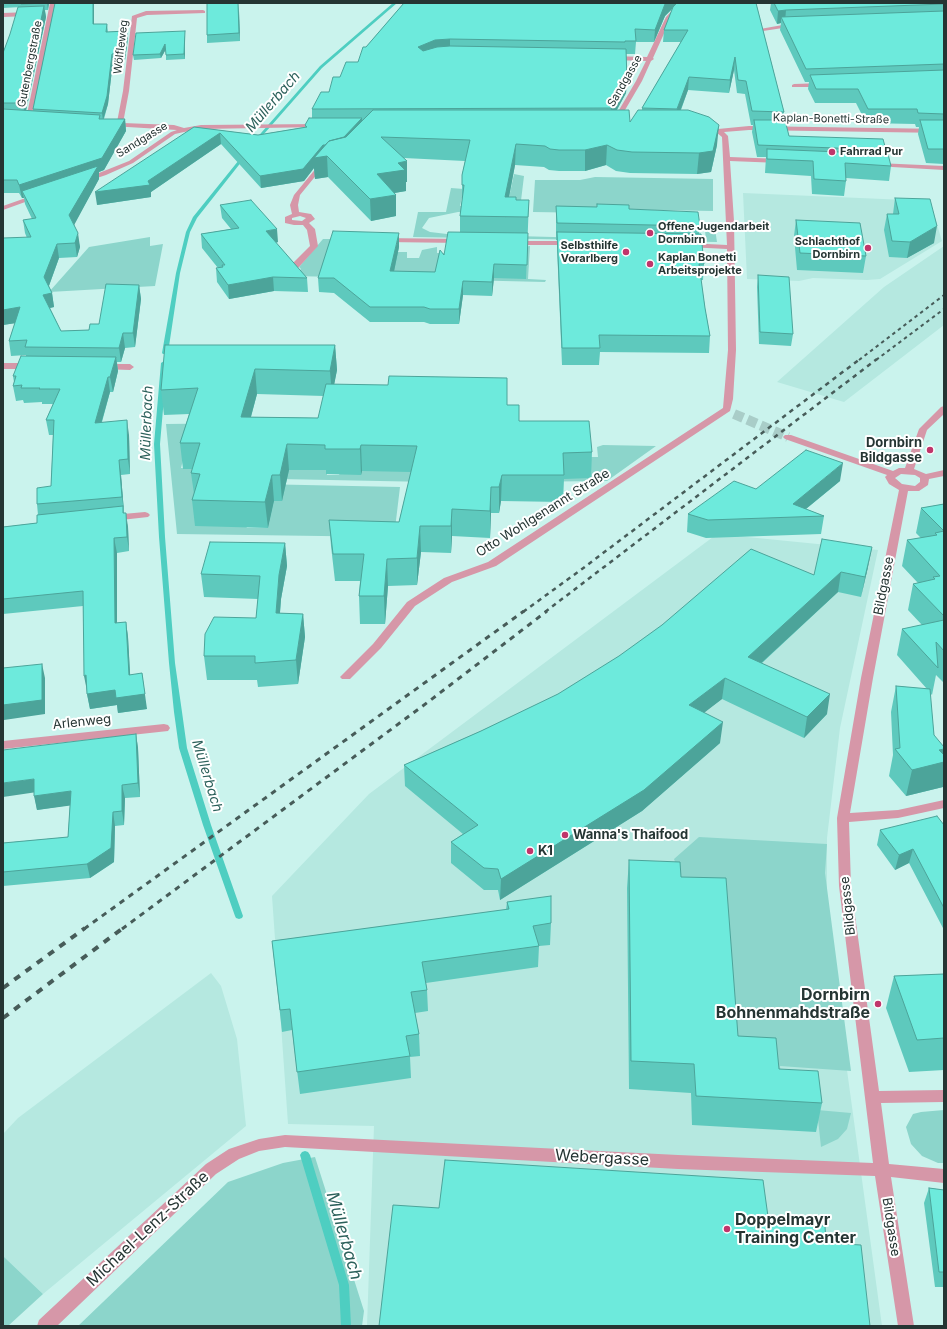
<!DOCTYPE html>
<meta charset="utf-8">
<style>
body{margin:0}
#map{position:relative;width:947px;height:1329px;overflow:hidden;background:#caf3ed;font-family:Inter,sans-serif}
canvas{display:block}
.frame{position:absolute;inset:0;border:4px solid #253533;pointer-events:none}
</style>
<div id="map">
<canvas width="947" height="1329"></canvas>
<div class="frame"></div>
</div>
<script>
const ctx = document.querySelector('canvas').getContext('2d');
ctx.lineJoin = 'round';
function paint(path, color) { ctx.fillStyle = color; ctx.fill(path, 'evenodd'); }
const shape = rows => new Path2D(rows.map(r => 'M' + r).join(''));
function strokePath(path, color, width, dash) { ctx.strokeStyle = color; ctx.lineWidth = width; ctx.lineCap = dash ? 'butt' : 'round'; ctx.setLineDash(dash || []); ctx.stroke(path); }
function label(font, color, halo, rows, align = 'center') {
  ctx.font = font + ' Inter,sans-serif'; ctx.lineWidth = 4; ctx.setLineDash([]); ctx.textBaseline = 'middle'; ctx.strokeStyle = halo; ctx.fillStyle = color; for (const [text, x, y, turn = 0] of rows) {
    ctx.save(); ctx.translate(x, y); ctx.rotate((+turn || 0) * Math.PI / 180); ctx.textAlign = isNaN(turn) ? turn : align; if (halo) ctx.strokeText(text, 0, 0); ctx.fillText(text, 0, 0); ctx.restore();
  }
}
paint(shape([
 [743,193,930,201,942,241,880,279,867,280,813,278,799,281,747,279],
 [944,246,944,325,844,402,777,382,884,287],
 [717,534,878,550,840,728,827,838,827,924,882,1326,367,1326,374,1126,288,1124,272,896,369,794],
 [211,973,221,986,237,1039,246,1126,43,1294,3,1256,3,1134,18,1118]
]), '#b5e8e0');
paint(shape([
 [514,174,524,176,520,209,509,214,458,212,429,218,422,228,430,232,447,234,461,233,515,236,706,241,705,230,715,229,717,242,413,237,418,212,446,212,451,188,464,189,460,206,507,207],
 [595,177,713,179,713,211,597,209,596,213,533,212,535,180,580,180],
 [150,237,150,246,163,244,155,286,49,292,89,247],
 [323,239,342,239,395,252,407,252,407,258,419,258,422,250,437,247,437,253,444,253,444,272,516,248,530,246,528,279,546,280,545,282,294,276,301,269,299,267],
 [249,423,183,460,181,468,212,469,247,528,268,528,274,501,282,501,257,484,400,487,394,537,177,534,166,424],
 [288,442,290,470,327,470,327,475,339,475,341,471,365,453,435,472,481,483,279,479],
 [603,445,656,446,607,481,503,482,564,479,589,457,598,457,597,447],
 [699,837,827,844,825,873,851,1071,780,1066,783,1098,733,1064,690,905,674,859],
 [817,1110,851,1113,847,1129,838,1139,821,1147],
 [944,1110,944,1163,938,1163,922,1156,911,1144,906,1127,913,1114,921,1112],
 [315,1157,364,1311,362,1326,78,1326,228,1182,283,1163],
 [3,1256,43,1294,8,1326,3,1326]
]), '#8cd5cb');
paint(shape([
 [393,3,397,3,322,68,256,143,254,143,254,141,320,66,393,3],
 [243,155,246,156,197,218,190,232,180,273,168,353,167,354,163,354,162,353,176,273,186,232,193,217,243,155],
 [164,361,167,363,160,444,165,537,175,663,182,712,187,748,211,825,243,916,242,918,239,919,236,918,235,916,203,825,179,748,174,712,169,663,159,537,154,444,161,363,164,361],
 [305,1151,308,1152,310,1155,349,1285,351,1326,341,1326,339,1285,300,1155,302,1152,305,1151]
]), '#4ecec1');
strokePath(shape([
 [734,414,788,437]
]), '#a9cdc8', 10, [10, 4.5]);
paint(shape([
 [50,3,56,3,32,119,29,121,26,119,50,3],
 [679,3,685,3,671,18,653,58,654,59,651,61,642,81,618,122,613,123,612,122,636,81,646,61,611,60,608,58,611,56,647,57,666,17,679,3],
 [203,10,205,11,205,13,147,15,137,18,129,91,123,123,174,125,184,128,201,125,320,124,322,125,322,127,201,129,184,132,175,134,133,163,106,175,88,181,84,181,84,179,129,161,171,132,177,130,111,126,108,124,111,122,117,122,123,91,132,16,146,11,203,10],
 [3,13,29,12,32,14,29,16,3,17,3,13],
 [794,23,797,25,796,26,763,31,760,29,794,23],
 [794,84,824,83,827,85,824,87,792,87,792,85,794,84],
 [705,126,718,129,749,126,944,129,944,133,749,130,724,132,728,136,730,157,780,159,783,161,780,163,730,161,734,221,736,350,733,399,730,411,496,566,452,582,415,606,381,648,350,679,342,679,340,677,373,644,407,602,444,578,488,562,723,408,728,350,727,249,687,247,683,245,687,243,727,245,722,137,716,132,703,129,703,127,705,126],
 [322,161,327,162,300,195,298,205,299,212,311,214,315,219,309,223,315,229,318,246,298,268,292,268,292,264,310,246,307,230,303,225,294,225,285,223,285,217,292,214,290,205,294,195,322,161],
 [300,216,306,218,302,221,292,220,292,218,300,216],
 [877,163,944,166,944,170,875,166,875,164,877,163],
 [37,194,40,196,39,197,3,210,3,206,37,194],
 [382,238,462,239,466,241,462,243,385,242,381,240,382,238],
 [510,241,572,241,576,243,572,245,510,245,510,241],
 [3,363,32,363,36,366,32,369,3,369,3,363],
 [104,364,130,364,134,367,130,370,101,369,100,367,104,364],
 [944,406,944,414,927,430,914,469,926,474,944,470,944,476,929,479,928,485,919,491,908,491,873,678,850,813,898,810,944,800,944,808,898,818,849,822,851,886,879,1091,944,1090,944,1102,881,1103,889,1164,944,1169,944,1183,891,1177,914,1326,898,1326,875,1176,678,1169,285,1147,259,1151,239,1159,216,1174,57,1326,37,1326,39,1320,206,1164,229,1149,259,1139,285,1135,678,1155,873,1163,839,886,837,818,861,678,899,490,889,484,885,477,887,475,785,439,783,437,785,435,791,435,893,471,899,468,905,468,919,429,941,407,944,406],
 [901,474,915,475,920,478,920,482,915,486,902,484,895,478,901,474],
 [145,512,148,513,150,515,148,517,112,521,107,518,112,515,145,512],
 [164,724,168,725,170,728,168,731,3,749,3,741,164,724]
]), '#d697a8');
strokePath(shape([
 [859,360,944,295],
 [876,360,944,309]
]), '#475c59', 2, [3.5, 3.5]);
strokePath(shape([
 [523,612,582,569,860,359],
 [545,612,877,359]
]), '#475c59', 2.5, [4.5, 4.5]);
strokePath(shape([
 [84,929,524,611],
 [122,929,428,702,547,611]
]), '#475c59', 3, [5.5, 5.5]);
strokePath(shape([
 [3,988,85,928],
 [3,1018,123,928]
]), '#475c59', 4, [7, 7]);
paint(shape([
 [3,3,49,3,48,10,45,10,46,17,26,111,33,111,33,109,55,3,94,3,94,24,107,24,108,32,127,31,128,38,125,60,113,61,108,104,104,119,125,119,126,131,104,170,99,172,99,179,74,224,80,247,77,257,59,258,49,286,52,293,54,307,50,308,61,331,89,330,99,324,139,285,141,299,135,347,125,348,121,362,117,362,118,371,113,392,110,392,102,422,129,435,130,474,121,475,124,512,128,527,129,551,117,553,117,623,126,622,128,637,130,675,147,709,118,713,117,705,90,709,87,694,83,606,3,614,3,527,37,523,38,515,37,504,51,486,53,435,49,435,46,420,53,404,42,404,42,402,24,403,23,400,16,401,13,386,14,382,13,376,26,356,26,355,11,356,9,341,15,323,3,325,3,238,27,238,25,233,23,220,32,219,25,204,24,198,22,198,19,193,3,193,3,53,21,7,3,8],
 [404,3,756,3,784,112,783,120,789,136,886,150,885,154,891,166,889,181,846,178,846,181,844,196,812,194,811,176,765,173,766,157,757,157,752,132,753,125,751,125,745,94,737,93,734,70,729,93,688,90,681,110,717,145,711,172,697,174,630,173,616,171,606,165,585,171,559,171,549,170,544,167,515,165,509,197,516,200,529,200,526,279,494,278,492,296,463,295,459,324,430,324,424,322,370,322,334,293,319,292,318,278,399,247,394,271,435,272,444,255,460,232,460,216,462,201,462,175,465,161,404,158,407,182,406,182,406,191,394,193,396,195,396,216,371,221,328,177,315,179,314,168,304,181,261,188,221,144,151,192,151,197,97,205,194,127,258,135,305,127,305,125,312,118,312,109,329,92,340,77,358,62,366,47],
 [673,8,664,30,663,42,681,42,642,108,642,110,630,122,617,110,626,93,627,80,626,54,635,54,636,42,654,42,665,16],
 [771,3,944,3,944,164,926,163,918,134,919,127,916,127,915,124,866,123,856,103,815,103,808,89,809,82,805,82,780,30,781,23,777,24,770,10],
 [239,11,240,41,207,43,207,35],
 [185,36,185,59,166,60,166,49,161,58,134,60,133,55],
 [895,198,934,243,907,258,889,257,884,230,887,214,893,214],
 [220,205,278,242,276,243,307,278,308,292,274,291,229,299,217,282,216,268,218,268,202,248,201,234,231,229,222,218],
 [556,206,629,209,700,226,699,234,704,264,703,280,701,280,705,308,710,336,709,353,600,352,599,365,562,365,557,247,557,240,556,240],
 [796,220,866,256,863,273,797,270,794,236],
 [758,275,793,334,791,346,759,344,757,287],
 [335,345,337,370,334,384,507,405,519,421,592,452,591,478,564,479,563,502,501,501,499,513,491,513,490,538,452,536,451,553,421,552,417,585,388,586,385,624,360,624,359,596,360,581,335,581,331,546,329,520,399,522,411,472,362,471,361,475,326,474,326,470,289,470,282,501,274,501,268,528,195,526,192,500,194,494,191,473,193,469,183,469,180,443,189,414,164,415,161,390],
 [257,394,324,396,318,418,251,417],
 [840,481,806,509,824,516,821,534,706,538,687,532,688,514,756,489],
 [944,504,944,683,936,675,932,695,930,693,934,735,944,755,943,787,906,796,889,776,893,755,891,712,896,686,927,689,897,655,902,629,922,625,908,610,913,584,918,583,902,566,907,540,921,538,916,533,921,508],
 [285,543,287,566,281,599,280,613,303,614,305,637,298,684,258,687,257,680,207,680,204,656,256,618,258,599,204,597,201,574],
 [868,567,861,597,838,592,762,663,827,714,804,738,722,699,704,712,720,743,642,811,500,900,498,890,484,890,451,863,451,842,463,834,405,786,404,765,481,731,814,575],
 [136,734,138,748,140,797,125,798,124,825,115,826,114,862,90,878,3,886,3,843,68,837,70,805,37,810,34,793],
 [944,825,944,930,909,863,895,870,877,845,880,830],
 [629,860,681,877,738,1036,822,1103,816,1132,692,1125,691,1093,629,1089,627,888],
 [507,902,551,923,550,945,539,946,538,967,426,983,427,990,428,1011,415,1013,419,1034,420,1056,410,1057,411,1078,300,1094,292,1030,282,1032,272,941,506,910],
 [944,974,944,1070,909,1072,886,1008,894,976],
 [929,1188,944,1190,944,1287,935,1287,924,1203]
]), '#5ec9bd');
paint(shape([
 [47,3,49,3,48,10],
 [93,3,94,3,94,31,93,24],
 [238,3,239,11,240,41,239,33],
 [667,3,678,3,665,16,654,42,655,30,665,4],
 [44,6,46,17,25,115,23,103],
 [786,10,785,22,781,17,781,23,777,24,778,11],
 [127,31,128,38,125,60,124,53],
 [185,31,185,59,184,54],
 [450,39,450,52,419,59,418,47,435,40],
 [165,44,166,49,161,58,160,54],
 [112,54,113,61,108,104,103,120,102,113],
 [735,57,734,70,729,93,730,80],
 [689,77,688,90,676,122,677,109],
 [627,80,626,93,610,122,611,108],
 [362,118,363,130,327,156,328,177,315,179,314,168,304,181,261,188,260,176,323,145],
 [125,119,126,131,104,170,99,172,99,179,72,229,69,215,22,191,24,198,22,198,19,185],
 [719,125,717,145,711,172,697,174,699,153],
 [220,133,221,144,151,192,151,197,97,205,95,192,148,181],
 [516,144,515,165,505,218,505,197],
 [607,145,606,165,585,171,585,150],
 [407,161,407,182,406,182,406,191,377,196,377,174,398,163],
 [396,195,396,216,371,221,370,199],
 [937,226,934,243,907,258,910,242],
 [277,229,278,242,267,244,266,231],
 [78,233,80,247,77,257,75,243],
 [399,233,399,247,391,286,390,271],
 [57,244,59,258,47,291,44,277],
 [494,264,494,278,492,296,492,282],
 [273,277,274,291,229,299,228,285],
 [463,281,463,295,459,324,459,309],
 [139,285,141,299,135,347,133,333],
 [52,293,54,307,45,309,43,295],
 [20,307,23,322,3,325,3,310],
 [123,333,125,348,121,362,119,348],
 [335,345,337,370,332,396,330,371],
 [116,357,118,371,113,392,110,377],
 [255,369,257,394,244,442,241,417],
 [108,377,110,392,97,438,95,423],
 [127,420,129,435,130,474,128,459],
 [287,444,289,470,282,501,280,475],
 [361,445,362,471,361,475,360,449],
 [119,460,121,475,124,512,122,497],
 [843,463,840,481,796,517,793,504],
 [272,475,274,501,268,528,265,502],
 [502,475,501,501,499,513,499,487],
 [491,487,491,513,490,538,490,511],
 [452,509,452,536,451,553,451,526],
 [126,513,128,527,129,551,127,537],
 [420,526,421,552,417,585,417,558],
 [114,538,117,553,117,638,115,623],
 [285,543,287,566,281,599,278,637,276,613,279,575],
 [872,547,868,567,861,597,865,577],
 [387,559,388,586,385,624,384,596],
 [841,572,838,592,746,677,748,657],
 [303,614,305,637,298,684,296,660],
 [126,622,128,637,131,690,129,675],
 [42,664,45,678,45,714,4,720,3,713,3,705],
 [142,673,147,709,118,713,117,705,90,709,87,694],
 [86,675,87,691,84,676],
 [725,678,722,699,687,726,689,705],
 [830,694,827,714,804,738,807,717],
 [723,722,720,743,642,811,500,900,501,879],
 [136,734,138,748,140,797,138,783],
 [944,749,944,753,942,762,944,762,944,782,943,787,906,796,912,770,939,750],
 [34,779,37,792,3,797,3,783],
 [122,785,125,798,124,825,122,811],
 [71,791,74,805,37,810,34,796],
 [113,812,115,826,114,862,90,878,87,864],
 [913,849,909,863,895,870,899,855]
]), '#4ca49a');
const building = shape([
 [21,3,47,3,21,4,21,3],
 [55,3,93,3,93,24,107,24,106,32,127,31,124,53,112,54,107,96,102,113,33,109,55,3],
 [207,3,238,3,239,33,207,35,207,3],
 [404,3,667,3,665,4,655,30,635,29,636,41,625,41,625,42,450,39,435,40,418,47,423,51,437,47,450,46,626,49,627,80,611,108,312,109,321,92,329,92,333,77,340,77,346,62,358,62,363,47,366,47,404,3],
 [677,3,756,3,784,112,752,111,746,81,738,80,735,57,730,80,689,77,677,109,642,108,688,30,664,30,673,7,677,3],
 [774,3,944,3,944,4,786,10,778,11,774,3],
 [44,6,23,103,3,103,3,53,10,34,18,7,44,6],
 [944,11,944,64,806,69,781,17,944,11],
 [185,31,184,54,166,55,165,44,160,54,133,55,136,33,185,31],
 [944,70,944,114,918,113,917,109,868,109,858,89,816,89,810,75,944,70],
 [3,109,100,115,99,119,125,119,102,158,19,185,17,180,3,180,3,109],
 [373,110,629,110,630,122,638,110,688,110,709,117,719,125,713,151,699,153,632,152,617,150,607,145,585,150,559,150,550,149,545,146,516,144,505,197,516,197,516,200,529,200,528,217,460,216,464,185,462,185,462,175,470,140,381,137,407,161,398,163,405,170,377,174,396,195,370,199,327,156,314,158,329,141,346,137,373,110],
 [309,118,362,118,344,137,329,141,325,145,323,145,303,169,260,176,220,133,148,181,150,185,95,192,194,127,258,135,307,127,305,125,309,118],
 [754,120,785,120,789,136,883,139,886,150,758,145,754,120],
 [920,120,944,120,944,149,928,149,920,120],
 [767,149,888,154,891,166,845,163,846,181,814,179,813,161,767,159,767,149],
 [98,166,69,215,78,233,75,243,57,244,44,277,52,293,43,295,61,331,89,330,90,324,99,324,106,284,139,285,133,333,123,333,119,348,25,347,27,340,9,341,20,307,3,310,3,238,31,237,23,220,36,218,22,191,98,166],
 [895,198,930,199,937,226,910,242,892,241,887,214,899,214,895,198],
 [251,200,277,229,266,231,307,278,273,277,228,285,216,268,223,267,222,265,225,265,201,234,239,228,220,205,251,200],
 [597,204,629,205,629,209,698,212,700,226,557,223,556,206,597,207,597,204],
 [796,220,860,223,866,256,800,253,796,220],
 [333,231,399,233,390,271,435,272,440,250,444,255,448,232,528,233,527,265,494,264,492,282,463,281,459,309,430,309,424,307,370,307,334,278,318,278,333,231],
 [557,232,701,234,704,264,699,264,705,308,710,336,599,335,600,348,562,348,557,232],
 [758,275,789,277,793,334,760,332,758,275],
 [165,345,335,345,330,371,255,369,241,417,318,418,326,384,388,385,389,376,507,378,507,405,519,405,519,421,589,421,592,452,563,453,564,475,502,475,499,487,491,487,490,511,452,509,451,526,420,526,417,558,387,559,384,596,359,596,364,554,333,554,329,520,399,522,417,446,361,445,360,449,325,449,325,445,287,444,280,475,272,475,265,502,192,500,200,474,191,473,200,443,180,443,198,388,161,390,165,345],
 [21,356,116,357,110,377,108,377,95,423,127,420,128,459,119,460,122,497,37,504,37,488,51,486,54,420,46,420,60,389,39,389,40,388,21,388,22,385,13,386,16,376,13,376,21,356],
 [806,450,843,463,793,504,824,516,708,520,688,514,734,481,756,489,806,450],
 [944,504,944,531,921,508,944,504],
 [123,506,123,513,126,513,127,537,114,538,115,623,126,622,129,675,142,673,145,694,116,698,115,690,87,694,86,675,84,676,83,591,3,599,3,527,37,523,37,515,123,506],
 [944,531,944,616,913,584,935,579,933,577,940,576,907,540,937,535,935,533,944,531],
 [822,539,872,547,865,577,841,572,748,657,830,694,807,717,725,678,689,705,723,722,644,790,501,879,498,869,484,868,451,842,478,825,404,765,481,731,558,694,619,656,662,625,751,549,814,575,822,539],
 [210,542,285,543,279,575,276,613,303,614,296,660,255,663,255,656,204,656,205,634,214,617,256,618,260,576,201,574,210,542],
 [944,620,944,651,936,642,938,668,902,629,944,620],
 [42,664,42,700,3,705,3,668,42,664],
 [896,686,930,689,934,735,944,747,944,749,939,750,944,755,944,762,912,770,895,749,900,748,896,686],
 [136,734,138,783,122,785,122,811,113,812,111,848,87,864,3,872,3,843,68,837,71,791,34,796,34,779,3,783,3,750,136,734],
 [937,816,944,825,944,908,913,849,899,855,880,830,937,816],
 [629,860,680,862,681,877,726,878,738,1036,776,1038,779,1069,818,1071,822,1103,696,1096,694,1064,631,1061,629,860],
 [551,896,551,923,533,926,539,946,422,962,427,990,411,992,419,1034,406,1036,410,1056,297,1072,290,1009,280,1010,272,941,509,909,507,902,551,896],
 [944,974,944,1038,917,1040,894,976,944,974],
 [445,1160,763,1180,769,1224,825,1226,826,1243,861,1245,870,1326,379,1326,393,1205,439,1208,445,1160],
 [929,1188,944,1190,944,1272,939,1272,929,1188]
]);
paint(building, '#6deadc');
strokePath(building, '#4ca49a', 1);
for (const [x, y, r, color] of [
 [832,152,4,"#c0356b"],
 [650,233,4,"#c0356b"],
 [868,248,4,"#c0356b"],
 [626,252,4,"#c0356b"],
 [650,264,4,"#c0356b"],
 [930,450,4,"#c0356b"],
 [565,835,4,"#c0356b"],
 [530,851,4,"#c0356b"],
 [878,1004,4,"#c0356b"],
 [727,1229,4,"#c0356b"]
]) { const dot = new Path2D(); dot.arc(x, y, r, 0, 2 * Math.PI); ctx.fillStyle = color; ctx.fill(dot); strokePath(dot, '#fff', 1.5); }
label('11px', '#253533', '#fff', [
 ["Wölfleweg",121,47,-83],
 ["Gutenbergstraße",30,64,-79],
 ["Sandgasse",625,81,-60],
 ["Kaplan-Bonetti-Straße",831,119,1],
 ["Sandgasse",142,140,-31]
]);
label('bold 11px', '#253533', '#fff', [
 ["Fahrrad Pur",840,152],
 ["Offene Jugendarbeit",658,227],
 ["Dornbirn",658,240],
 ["Schlachthof",860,242,"right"],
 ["Dornbirn",860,255,"right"],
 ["Selbsthilfe",618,246,"right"],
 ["Vorarlberg",618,259,"right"],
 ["Kaplan Bonetti",658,258],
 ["Arbeitsprojekte",658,271]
], 'left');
label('bold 13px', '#253533', '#fff', [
 ["Dornbirn",922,443,"right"],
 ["Bildgasse",922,458,"right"],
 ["Wanna's Thaifood",573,835],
 ["K1",538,851]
], 'left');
label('13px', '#253533', '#fff', [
 ["Otto Wohlgenannt Straße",543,513,-32],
 ["Bildgasse",884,586,-79],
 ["Arlenweg",82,722,-6],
 ["Bildgasse",848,906,-96],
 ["Bildgasse",891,1227,81]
]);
label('italic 14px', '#2c615b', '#fff', [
 ["Müllerbach",273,102,-49],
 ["Müllerbach",147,423,-88],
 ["Müllerbach",207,776,73]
]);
label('bold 16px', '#253533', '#fff', [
 ["Dornbirn",870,995],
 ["Bohnenmahdstraße",870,1013],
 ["Doppelmayr",735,1220,"left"],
 ["Training Center",735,1238,"left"]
], 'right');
label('16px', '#253533', '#fff', [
 ["Webergasse",602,1158,3],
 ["Michael-Lenz-Straße",148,1229,-43]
]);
label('italic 17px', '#2c615b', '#fff', [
 ["Müllerbach",344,1236,74]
]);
</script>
